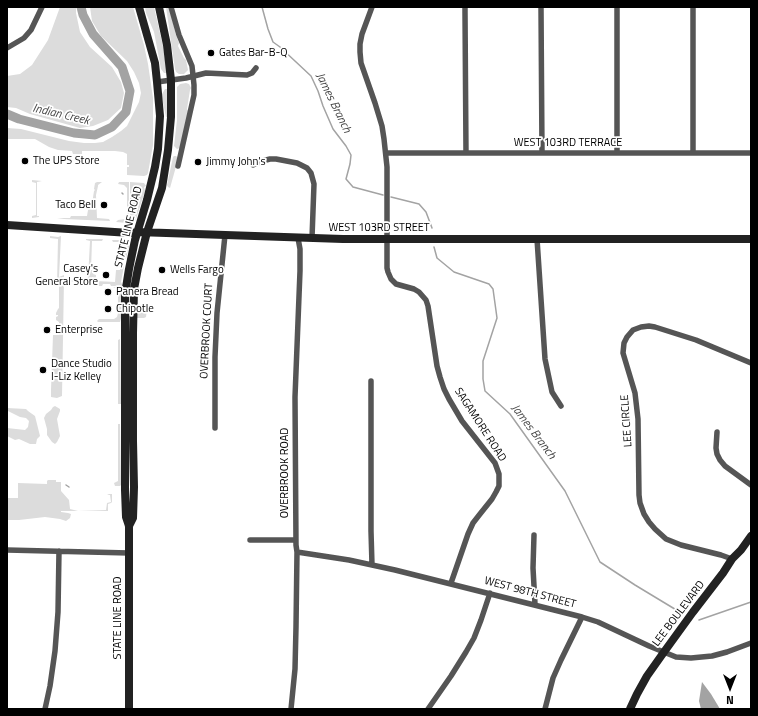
<!DOCTYPE html>
<style>
body{margin:0}
#map{position:relative;width:758px;height:716px;overflow:hidden;background:#fff;font-family:"Titillium Web",sans-serif}
canvas{display:block}
.frame{position:absolute;inset:0;border:8px solid #000;pointer-events:none}
.north{position:absolute;left:710px;top:668px;width:40px;height:40px;-webkit-text-stroke:3px #fff;paint-order:stroke;rotate:180deg;font-size:11px;font-weight:700;line-height:16px;text-align:center;color:#000}
.north::after{content:'';display:block;margin:auto;width:14px;height:18px;background:#000;clip-path:polygon(50% 0,100% 100%,50% 72%,0 100%)}
</style>
<div id="map">
<canvas width="758" height="716"></canvas>
<div class="frame"></div>
<div class="north">N</div>
</div>
<script>
const ctx = document.querySelector('canvas').getContext('2d');
ctx.lineJoin = 'round';
function paint(path, color) { ctx.fillStyle = color; ctx.fill(path, 'evenodd'); }
const shape = rows => new Path2D(rows.map(r => 'M' + r).join(''));
function strokePath(path, color, width, dash) { ctx.strokeStyle = color; ctx.lineWidth = width; ctx.lineCap = dash ? 'butt' : 'round'; ctx.setLineDash(dash || []); ctx.stroke(path); }
function label(font, color, halo, rows, align = 'center') {
  ctx.font = font + ' "Titillium Web",sans-serif'; ctx.lineWidth = 3.5; ctx.setLineDash([]); ctx.textBaseline = 'middle'; ctx.strokeStyle = halo; ctx.fillStyle = color; for (const [text, x, y, turn = 0] of rows) {
    ctx.save(); ctx.translate(x, y); ctx.rotate((+turn || 0) * Math.PI / 180); ctx.textAlign = isNaN(turn) ? turn : align; if (halo) ctx.strokeText(text, 0, 0); ctx.fillText(text, 0, 0); ctx.restore();
  }
}
paint(shape([
 [60,7,76,7,76,13,80,32,90,47,112,67,121,82,124,93,121,108,108,120,93,126,80,128,30,114,16,108,7,107,7,76,20,74,32,65,48,40],
 [90,7,133,7,144,45,148,64,153,98,153,145,148,173,147,175,144,176,127,175,127,167,129,167,129,165,127,165,127,154,123,152,115,151,82,151,82,154,73,154,72,151,58,150,49,147,35,139,7,139,7,128,21,129,69,141,84,143,95,143,103,142,112,137,121,131,127,126,139,102,141,93,139,83,134,72,127,61,101,36,92,21],
 [145,7,154,7,163,46,167,73,164,73,161,69,154,32,146,13],
 [166,7,169,7,176,35,179,43,178,46,184,58,186,60,188,70,184,74,179,74,176,72,175,69],
 [186,83,189,84,191,88,190,90,187,109,188,111,180,148,177,149,174,146,177,120,177,87,180,84],
 [165,89,168,89,168,117,166,117,162,98,162,94],
 [174,156,176,156,177,157,177,163,170,188,168,187,167,185,173,157],
 [32,180,42,181,37,182,37,216,39,216,39,217,32,218,32,216,36,215,36,183,32,182],
 [97,182,111,182,102,182,98,185,98,186,96,195,97,218,109,219,110,221,64,219,57,218,70,218,71,216,87,216,89,204,92,204,94,191,95,190,94,189,95,183],
 [119,182,129,182,129,220,128,223,116,222,118,220,125,219,127,214,127,188,124,185,118,184],
 [130,182,144,183,146,186,144,187,145,191,136,219,134,223,132,225,129,223,130,220],
 [50,236,58,237,61,236,59,277,64,275,64,279,62,396,57,398,51,397,51,390,53,335,59,335,59,322,56,320,56,317,58,316,58,315,56,315,56,313,58,309,59,308,59,284,57,284,58,239,50,238],
 [86,239,103,239,102,241,92,241,91,270,96,270,96,272,94,272,93,274,96,275,96,281,115,282,116,270,120,270,121,266,124,266,121,282,123,286,111,286,110,284,103,284,102,286,98,286,98,282,79,282,78,281,77,283,74,280,72,282,71,281,72,279,88,279,90,241,86,240],
 [112,240,124,240,128,243,129,246,126,259,124,258,124,243,122,242,113,242],
 [113,287,122,287,121,318,120,322,98,322,97,321,99,319,114,319,117,317,118,313,118,289],
 [138,307,144,307,146,308,147,310,146,317,144,318,137,318,137,308],
 [120,339,121,404,118,404,118,340],
 [55,406,60,409,60,411,57,419,60,436,57,442,55,444,52,442,47,435,47,429,44,418,46,414,51,410,53,407],
 [7,408,26,409,28,411,35,416,40,436,37,439,36,444,30,444,19,439,15,440,7,436,7,428,25,430,28,427,29,421,26,418,20,417,8,411,7,411],
 [118,424,120,424,121,485,120,486,115,486,114,483,118,481],
 [48,480,56,480,56,482,61,482,61,491,69,500,70,509,78,511,106,510,107,503,111,502,110,495,107,495,109,494,112,494,112,502,111,503,108,504,108,511,61,511,61,512,68,513,71,514,70,518,66,521,60,519,45,517,19,520,7,520,7,498,18,498,18,483,47,484,47,481]
]), '#dcdcdc');
paint(shape([
 [702,682,711,694,720,709,701,709,699,701]
]), '#a3a3a3');
strokePath(shape([
 [262,7,268,29,273,42,280,47,311,76,318,91,323,106,333,129,346,146,351,155,350,164,346,179,353,187,383,195],
 [122,193,123,194],
 [391,197,419,204,426,212,432,228],
 [434,247,437,258,454,272,489,284,493,289,497,318,483,361,483,379,485,391,510,414,565,491,600,562,635,585,683,614],
 [66,485,69,487],
 [699,620,751,602]
]), '#a3a3a3', 1.5);
strokePath(shape([
 [7,114,19,119,74,133,95,135,112,127,126,112,130,91,122,67,93,34,83,15,81,7]
]), '#a3a3a3', 9);
strokePath(shape([
 [171,7,179,35,192,66,194,85,194,95,178,166],
 [372,7,362,34,360,44,360,52,361,63,375,103,382,126,384,139,387,167,387,268,388,272,391,279,396,284,414,289,419,292,426,300,428,306,437,366,440,377,444,389,449,399,462,421,495,463,499,474,499,486,496,492,492,499,480,514,473,523,468,534,451,583],
 [465,7,465,12,466,153],
 [541,7,542,153],
 [617,7,617,153],
 [7,48,24,38,31,30,42,7],
 [157,82,186,78,206,73,247,75,252,73,256,68],
 [386,153,751,153],
 [693,153,693,7],
 [253,165,262,161,270,159,276,159,297,163,307,168,311,173,314,184,312,238],
 [537,239,545,359,552,392,561,406],
 [371,381,371,531,372,565],
 [215,428,215,357,217,313,225,235],
 [717,432,716,448,717,454,720,460,725,466,751,485],
 [534,535,533,568,535,604],
 [250,540,296,540],
 [7,550,129,553],
 [297,552,349,560,395,570,582,617,598,622,649,646,676,657,691,658,712,656,727,652,751,643],
 [732,559,721,555,681,545,666,539,655,529,649,522,644,514,640,503,639,495,638,419,635,393,623,353,624,343,627,337,633,330,641,327,649,326,655,327,696,340,751,363],
 [45,709,50,686,55,651,58,612,59,551],
 [291,709,295,669,296,627,297,552,296,545,295,397,300,271,300,249,298,238],
 [428,709,451,676,466,652,474,638,481,620,490,593],
 [545,709,553,678,561,660,582,617]
]), '#555', 5.5);
strokePath(shape([
 [7,225,130,233,137,232,343,239,751,239],
 [129,526,133,518,134,487,133,441,133,333,134,289,138,268,147,232,162,188,168,150,171,117,171,80,167,45,159,7],
 [129,709,129,526,126,517,125,490,125,294,129,269,135,240,147,200,155,167,158,149,160,116,157,82,155,63,139,7],
 [630,709,637,694,647,676,664,652,693,612,723,573,732,559,741,550,751,536]
]), '#222', 8);
for (const [x, y, r, color] of [
 [211,53,4,"#000"],
 [25,161,4,"#000"],
 [198,162,4,"#000"],
 [104,205,4,"#000"],
 [162,270,4,"#000"],
 [106,275,4,"#000"],
 [108,292,4,"#000"],
 [108,309,4,"#000"],
 [47,330,4,"#000"],
 [43,370,4,"#000"]
]) { const dot = new Path2D(); dot.arc(x, y, r, 0, 2 * Math.PI); ctx.fillStyle = color; ctx.fill(dot); strokePath(dot, '#fff', 1.5); }
label('11px', '#000', '#fff', [
 ["Gates Bar-B-Q",219,53],
 ["The UPS Store",33,161],
 ["Jimmy John's",206,162],
 ["Taco Bell",96,205,"right"],
 ["Casey's",98,269,"right"],
 ["General Store",98,282,"right"],
 ["Wells Fargo",170,270],
 ["Panera Bread",116,292],
 ["Chipotle",116,309],
 ["Enterprise",55,330],
 ["Dance Studio",51,364],
 ["I-Liz Kelley",51,377]
], 'left');
label('11px', '#000', '#fff', [
 ["WEST 103RD TERRACE",568,143],
 ["STATE LINE ROAD",129,227,-76],
 ["WEST 103RD STREET",379,228],
 ["OVERBROOK COURT",207,331,-87],
 ["LEE CIRCLE",627,421,-94],
 ["SAGAMORE ROAD",480,425,57],
 ["OVERBROOK ROAD",285,473,-90],
 ["WEST 98TH STREET",530,593,15],
 ["LEE BOULEVARD",679,614,-53],
 ["STATE LINE ROAD",118,618,-90]
]);
label('italic 12px', '#444', '#fff', [
 ["James Branch",333,103,64],
 ["Indian Creek",61,115,13],
 ["James Branch",533,432,53]
]);
</script>
